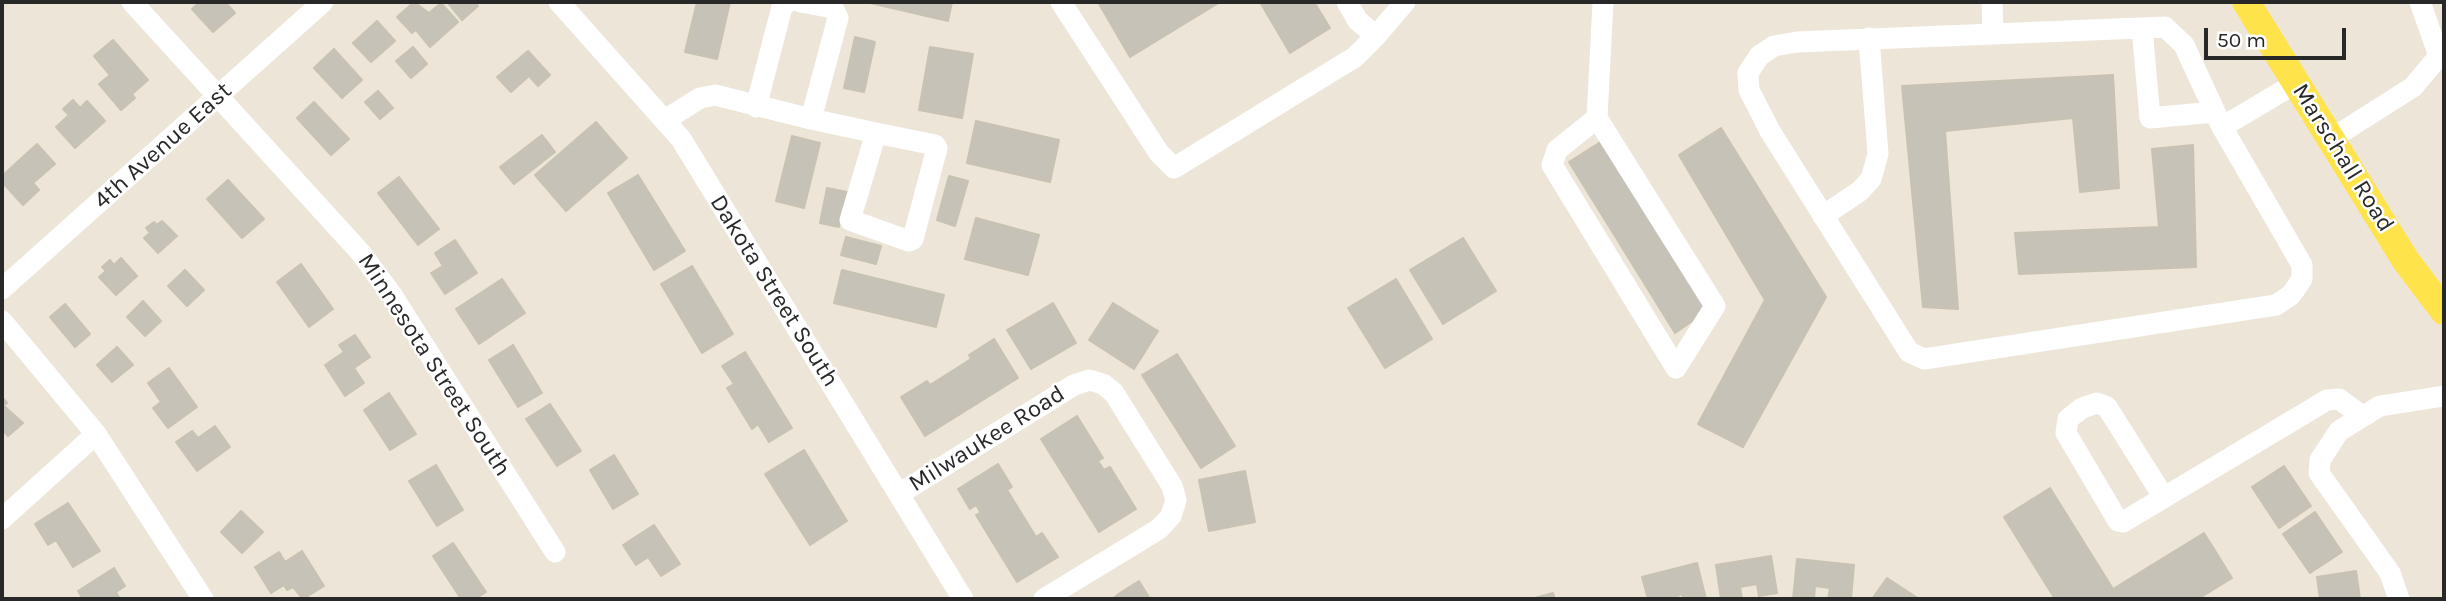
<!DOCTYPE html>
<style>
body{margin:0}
#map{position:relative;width:2446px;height:601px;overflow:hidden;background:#ede5d8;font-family:Karla,sans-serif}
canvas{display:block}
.frame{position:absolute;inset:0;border:4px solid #282828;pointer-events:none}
.scale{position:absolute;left:2204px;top:28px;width:142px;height:32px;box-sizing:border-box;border:4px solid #282828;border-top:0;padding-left:9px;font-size:21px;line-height:24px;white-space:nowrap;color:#282828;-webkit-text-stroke:5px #fff;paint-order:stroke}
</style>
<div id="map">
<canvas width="2446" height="601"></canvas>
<div class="frame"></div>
<div class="scale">50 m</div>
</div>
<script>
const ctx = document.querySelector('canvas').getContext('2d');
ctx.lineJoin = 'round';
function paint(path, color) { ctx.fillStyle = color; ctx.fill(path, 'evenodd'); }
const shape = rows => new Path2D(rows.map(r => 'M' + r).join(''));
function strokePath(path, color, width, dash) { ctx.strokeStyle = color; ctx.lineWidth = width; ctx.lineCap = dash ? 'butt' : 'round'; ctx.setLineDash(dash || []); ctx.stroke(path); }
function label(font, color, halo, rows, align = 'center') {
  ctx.font = font + ' Karla,sans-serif'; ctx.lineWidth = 5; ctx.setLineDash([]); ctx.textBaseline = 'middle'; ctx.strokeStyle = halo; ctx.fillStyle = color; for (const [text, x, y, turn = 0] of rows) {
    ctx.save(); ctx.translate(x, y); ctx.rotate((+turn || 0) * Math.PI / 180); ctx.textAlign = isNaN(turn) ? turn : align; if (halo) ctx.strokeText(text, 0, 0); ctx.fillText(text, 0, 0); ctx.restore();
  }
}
const building = shape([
 [200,2,225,2,235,13,213,32,192,9,200,2],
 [414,2,429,13,441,3,458,22,430,47,416,30,412,33,397,17,414,2],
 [451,2,474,2,478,6,462,20,449,4,451,2],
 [697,2,730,2,717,59,685,52,697,2],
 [866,2,952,2,948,21,866,2],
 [1098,2,1220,2,1130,57,1098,2],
 [1260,2,1314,2,1330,28,1290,53,1260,2],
 [377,21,395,41,371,62,353,43,377,21],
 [855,37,875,42,864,92,844,88,855,37],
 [113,40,148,80,132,94,135,98,121,110,99,84,110,75,94,56,113,40],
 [413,47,427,64,411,78,396,61,413,47],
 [930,47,973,54,962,118,919,110,930,47],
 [334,49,362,80,342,98,314,68,334,49],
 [528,51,550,75,538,86,529,76,511,92,497,77,528,51],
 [2113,75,2119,188,2080,192,2073,118,1945,131,1958,309,1923,307,1902,86,2113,75],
 [378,91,393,108,380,119,365,102,378,91],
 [73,100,80,108,87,101,105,121,75,148,56,127,69,115,63,109,73,100],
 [314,102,349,139,331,155,297,118,314,102],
 [976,121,1059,140,1050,182,967,163,976,121],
 [596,122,627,158,566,211,535,175,596,122],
 [1721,128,1826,297,1743,447,1698,424,1765,300,1679,155,1721,128],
 [542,135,555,152,514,184,500,167,542,135],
 [792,136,820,143,804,208,776,201,792,136],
 [1602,141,1707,311,1675,333,1569,162,1602,141],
 [37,144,55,164,33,183,39,190,23,205,2,182,2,176,37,144],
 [2193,145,2196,267,2019,274,2015,233,2159,227,2152,149,2193,145],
 [638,175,685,251,654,270,608,193,638,175],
 [949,176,968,181,955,226,937,220,949,176],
 [399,177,439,229,418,245,378,193,399,177],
 [228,180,264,219,242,238,207,199,228,180],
 [827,188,847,192,839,227,820,223,827,188],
 [976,218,1039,235,1028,275,965,259,976,218],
 [162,221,177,236,158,253,144,238,150,233,146,228,154,222,157,225,162,221],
 [846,237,881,246,876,264,841,255,846,237],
 [1463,238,1496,291,1443,324,1410,270,1463,238],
 [455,240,477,273,445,294,431,273,443,266,435,253,455,240],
 [121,258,137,276,116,295,99,277,106,271,102,267,110,260,114,265,121,258],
 [301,264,333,309,309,327,277,282,301,264],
 [692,266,733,334,702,353,661,284,692,266],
 [185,270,204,290,187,306,168,286,185,270],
 [842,270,944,295,936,327,834,303,842,270],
 [502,279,525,313,479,344,456,309,502,279],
 [1396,279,1432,339,1385,368,1348,308,1396,279],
 [143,301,161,321,145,336,127,317,143,301],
 [1053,303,1076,343,1031,369,1007,330,1053,303],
 [1113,303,1158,331,1134,369,1089,340,1113,303],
 [65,304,90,334,75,347,50,317,65,304],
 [355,335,370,357,354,368,364,383,345,396,325,365,344,352,339,345,355,335],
 [994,339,1018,378,925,436,901,397,927,381,930,385,971,359,969,355,994,339],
 [513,345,542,393,518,407,489,360,513,345],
 [117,347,133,365,112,382,97,365,117,347],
 [745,352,792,428,769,442,758,424,752,429,727,388,734,384,722,366,745,352],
 [1177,354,1235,446,1201,468,1142,375,1177,354],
 [169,368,197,407,168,428,153,408,161,402,148,383,169,368],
 [389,393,416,434,390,450,364,410,389,393],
 [2,397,7,403,3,405,23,423,8,436,2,429,2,397],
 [550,404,581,451,557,466,526,419,550,404],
 [1077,416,1103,458,1098,461,1104,470,1110,467,1136,509,1099,532,1041,439,1077,416],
 [215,426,230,447,197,471,176,442,192,431,198,438,215,426],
 [804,450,847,521,810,545,765,474,804,450],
 [614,455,638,494,613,509,590,470,614,455],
 [998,464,1012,487,1007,490,1036,537,1042,533,1058,557,1017,582,976,515,981,513,976,505,970,509,958,489,998,464],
 [436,465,463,510,437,526,409,481,436,465],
 [2284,466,2311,506,2279,528,2252,487,2284,466],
 [1245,471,1255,522,1209,531,1199,480,1245,471],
 [2050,488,2113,589,2204,533,2232,578,2198,599,2055,599,2004,517,2050,488],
 [68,503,100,551,73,567,56,540,48,545,35,524,68,503],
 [241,511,263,532,242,553,221,532,241,511],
 [2315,512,2342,552,2310,573,2283,534,2315,512],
 [654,525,680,564,661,576,648,557,636,565,623,545,654,525],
 [453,543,486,592,475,599,461,599,433,556,453,543],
 [302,551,324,586,303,599,293,587,287,590,284,585,271,593,255,567,279,552,285,562,302,551],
 [1771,556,1777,593,1759,596,1757,584,1740,587,1742,599,1721,599,1716,565,1771,556],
 [1797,559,1854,565,1851,599,1828,599,1830,588,1815,586,1814,599,1793,599,1797,559],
 [1697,563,1706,599,1684,599,1682,594,1670,599,1648,599,1642,577,1697,563],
 [114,568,125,586,116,592,120,599,83,599,78,591,114,568],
 [2356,571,2360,599,2320,599,2317,577,2356,571],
 [1887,578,1919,599,1872,599,1887,578],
 [1139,581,1150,599,1112,599,1120,593,1139,581],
 [1553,593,1555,599,1531,599,1553,593]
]);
paint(building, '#c7c2b8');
strokePath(building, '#c8c2b2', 2);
strokePath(shape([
 [132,2,361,253,392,295,555,552],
 [559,2,681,139,963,599],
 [1061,2,1159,153,1174,168,1355,57,1376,36],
 [1347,2,1358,21,1376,36,1405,2],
 [1992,2,1993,32],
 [2165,27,2184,45,2222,127,2302,265,2302,279,2291,295,2276,305,1924,359,1909,352,1770,131,1749,90,1748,73,1759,56,1774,46,1797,42,2165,27],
 [2142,28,2150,118,2214,112],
 [756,107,782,7,788,2],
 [1597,118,1557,150,1552,165,1676,368,1715,306,1597,118,1603,2],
 [811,119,876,133,935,145,937,148,913,239,909,241,850,220,876,133],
 [665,120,700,98,715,95,811,119,838,18,833,8,801,2],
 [2222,127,2296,83],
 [2331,139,2413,87,2439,56,2420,2],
 [1823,216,1860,191,1871,179,1878,154,1869,38],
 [2,289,323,2],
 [2,321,96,434,203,599],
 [899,494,1074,385,1089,380,1103,384,1114,393,1172,486,1176,500,1171,516,1159,529,1044,599],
 [2163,496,2107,407,2097,403,2082,408,2068,419,2066,433,2118,521,2123,522,2327,400,2339,399,2362,416],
 [2,519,96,434],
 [2399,599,2390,573,2319,473,2320,460,2339,431,2380,406,2444,396]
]), '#fff', 21);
strokePath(shape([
 [2246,2,2406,261,2444,311]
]), '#ffe34a', 28);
label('24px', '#282828', '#fff', [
 ["4th Avenue East",163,146,-42],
 ["Marschall Road",2343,158,58],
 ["Dakota Street South",774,291,58],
 ["Minnesota Street South",434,365,57],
 ["Milwaukee Road",987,439,-32]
]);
</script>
